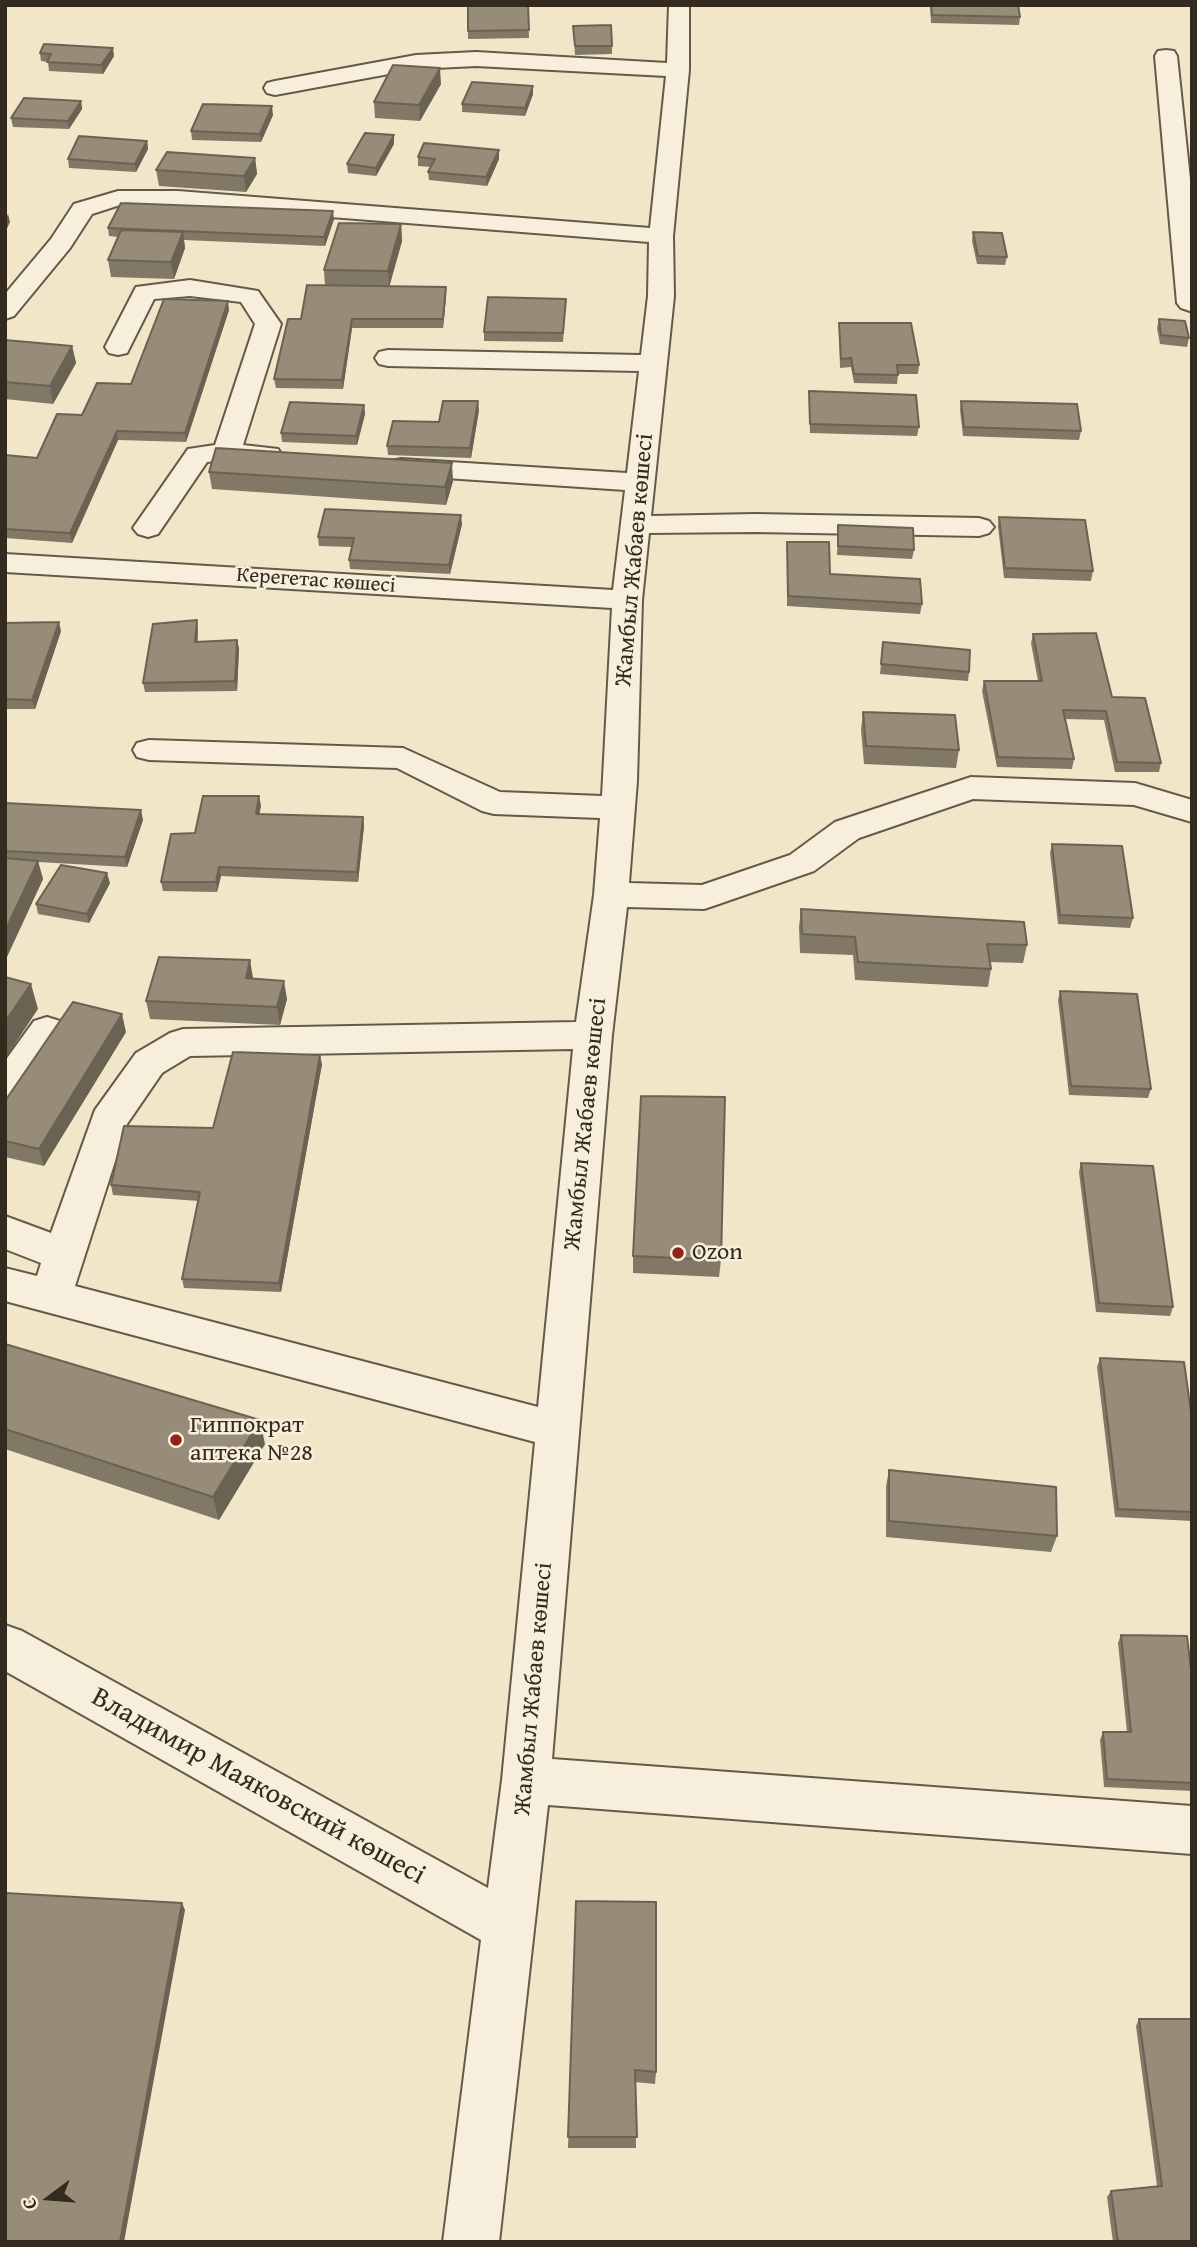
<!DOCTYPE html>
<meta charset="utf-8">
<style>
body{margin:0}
#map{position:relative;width:1197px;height:2247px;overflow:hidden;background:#f2e6c9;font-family:"Gentium Book Plus",serif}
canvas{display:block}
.frame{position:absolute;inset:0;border:7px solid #342b1f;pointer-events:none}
.north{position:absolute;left:14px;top:2163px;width:70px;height:70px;-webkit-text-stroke:5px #f7efdc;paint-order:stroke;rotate:254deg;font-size:19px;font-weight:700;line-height:28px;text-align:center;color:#342b1f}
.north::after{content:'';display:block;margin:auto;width:24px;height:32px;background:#342b1f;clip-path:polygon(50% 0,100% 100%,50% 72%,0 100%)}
</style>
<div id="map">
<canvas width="1197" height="2247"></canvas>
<div class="frame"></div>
<div class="north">С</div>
</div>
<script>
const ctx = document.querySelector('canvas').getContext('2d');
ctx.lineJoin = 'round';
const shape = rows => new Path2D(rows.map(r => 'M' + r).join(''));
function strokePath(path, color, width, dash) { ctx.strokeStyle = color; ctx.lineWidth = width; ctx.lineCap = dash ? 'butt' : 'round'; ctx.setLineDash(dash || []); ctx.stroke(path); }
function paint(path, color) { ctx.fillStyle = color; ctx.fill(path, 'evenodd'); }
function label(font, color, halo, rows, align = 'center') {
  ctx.font = font + ' "Gentium Book Plus",serif'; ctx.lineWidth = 5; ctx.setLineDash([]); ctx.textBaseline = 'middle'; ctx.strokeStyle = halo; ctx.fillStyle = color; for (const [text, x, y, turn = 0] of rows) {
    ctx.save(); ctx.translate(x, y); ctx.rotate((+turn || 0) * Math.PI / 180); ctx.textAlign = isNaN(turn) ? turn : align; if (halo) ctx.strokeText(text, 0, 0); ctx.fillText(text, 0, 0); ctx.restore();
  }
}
const minor = shape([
 [669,5,689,5,689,70,673,236,674,296,651,516,755,514,979,518,989,521,994,527,989,533,979,536,755,532,649,533,642,600,637,781,629,883,702,885,790,855,835,822,971,777,1135,783,1192,800,1192,822,1134,805,973,799,859,838,814,871,716,905,704,909,627,907,612,1035,552,1759,1192,1806,1192,1854,548,1805,499,2242,443,2242,481,1940,5,1671,5,1625,22,1631,488,1888,502,1780,535,1442,5,1301,5,1268,37,1276,41,1263,5,1249,5,1216,51,1233,95,1110,136,1053,170,1033,183,1029,576,1022,594,895,600,818,494,814,482,811,397,768,149,760,137,757,133,750,137,743,149,740,403,748,500,792,602,796,612,608,5,572,5,554,613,590,625,490,401,475,391,473,387,467,391,461,401,459,627,473,639,371,388,366,379,364,375,358,379,352,388,350,641,355,648,296,649,242,178,205,120,205,92,214,70,248,14,316,5,319,5,294,51,239,74,204,118,191,178,191,650,228,666,76,476,66,416,69,275,95,267,93,264,88,267,83,275,81,416,55,476,52,667,63,669,5],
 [573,1049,538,1407,75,1286,127,1124,162,1073,190,1056,573,1049],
 [1166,50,1174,51,1177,56,1192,198,1190,311,1181,308,1177,303,1155,56,1158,51,1166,50],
 [190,280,258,291,281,324,243,445,278,449,282,455,278,461,268,463,227,460,207,462,158,534,148,537,138,534,133,528,188,449,215,445,255,324,241,302,190,296,154,299,127,353,118,355,109,353,105,347,136,287,190,280],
 [47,1017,60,1021,66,1030,18,1101,5,1105,5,1061,34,1021,47,1017]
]);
strokePath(minor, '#645a4a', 4);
paint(minor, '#f7efdc');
paint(shape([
 [528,5,529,38,468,39,468,31],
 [930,5,1018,5,1020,17,1019,25,931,23],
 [573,26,612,46,612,54,575,55],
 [40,53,114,56,103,74,49,71,48,62,41,61],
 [441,84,420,121,375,118,374,102],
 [533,94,525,116,462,112,462,104],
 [81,101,82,109,69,129,13,127,11,118],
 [273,115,261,142,192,140,191,131],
 [147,141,148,149,136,172,69,168,68,159],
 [394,144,376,176,348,173,347,164],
 [418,157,499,159,487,186,429,180,428,172,431,167,418,166],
 [255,158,257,174,246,192,159,186,156,170],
 [334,219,325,246,184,240,185,248,174,279,111,277,108,260,118,237,109,236,108,228],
 [401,224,402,241,389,286,446,287,446,296,443,328,352,328,343,389,276,388,274,379,325,286,324,270],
 [973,232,1007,257,1005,265,977,264,972,241],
 [566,299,563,342,484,341,484,332],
 [229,310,186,442,118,440,72,543,5,538,5,455,37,458,82,415,131,384],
 [1159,319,1189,338,1187,347,1160,344,1157,328],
 [839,323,919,365,918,374,898,374,897,384,854,383,851,367,840,368,839,331],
 [5,340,72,346,76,363,53,404,5,399],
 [809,391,919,427,917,436,810,433],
 [961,401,1081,431,1079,440,963,436,960,410],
 [364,405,365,414,357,445,282,442,281,433],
 [479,410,471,458,388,455,387,446,439,422],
 [209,472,453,481,446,505,212,489],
 [999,517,1093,571,1091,581,1004,578,998,526],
 [462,524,450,574,350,569,349,560,352,547,319,546,318,537],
 [838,525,914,550,912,559,837,555],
 [787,542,830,574,922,604,920,614,787,606],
 [5,623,61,631,35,709,5,709],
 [198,630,197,642,237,640,239,649,237,691,145,692,143,683],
 [1033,634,1112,697,1161,763,1159,772,1115,772,1104,720,1065,719,1074,759,1072,769,997,767,982,691,984,681,1038,681,1031,643],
 [883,642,969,672,968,681,880,674],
 [863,712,959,750,956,768,864,764,861,730],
 [5,803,143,820,127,867,38,862,43,879,5,961],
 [261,805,259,814,363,817,364,826,358,882,221,876,217,892,163,891,161,882,195,833],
 [1052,844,1133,918,1130,928,1058,924,1050,853],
 [110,883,89,923,38,914,36,904],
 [801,909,1027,945,1023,963,990,962,991,969,988,987,855,980,853,955,800,953,799,927],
 [253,978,287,999,280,1025,150,1019,146,1001],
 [1060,991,1151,1089,1148,1098,1069,1095,1058,1000],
 [126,1032,44,1166,5,1157,5,1101],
 [322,1064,281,1292,184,1288,182,1279,199,1201,113,1195,111,1185,213,1128],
 [1081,1163,1173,1307,1170,1316,1096,1312,1079,1172],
 [633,1256,721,1260,719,1277,633,1273],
 [5,1344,265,1444,219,1520,5,1449],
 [1100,1358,1192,1419,1192,1521,1115,1517,1097,1367],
 [889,1470,1057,1536,1051,1552,886,1537,886,1486],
 [1121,1635,1192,1678,1192,1791,1104,1787,1100,1740,1103,1732,1127,1732,1118,1643],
 [576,1901,656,2072,655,2084,635,2082,636,2148,568,2148],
 [1139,2019,1192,2242,1113,2242,1107,2197,1111,2191,1157,2186,1136,2026]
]), '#827866');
paint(shape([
 [113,48,114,56,103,74,101,65],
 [440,68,441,84,420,121,419,105],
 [533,86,533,94,525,116,525,108],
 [81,101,82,109,69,129,68,121],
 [272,106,273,115,261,142,260,134],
 [394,135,394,144,376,176,376,168],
 [147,141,148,149,136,172,135,164],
 [499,150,499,159,487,186,486,177],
 [255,158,257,174,246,192,244,176],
 [333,211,334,219,325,246,324,237],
 [8,214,10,222,5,233,5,220],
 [401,224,402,241,389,288,388,271],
 [183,232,185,248,174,279,171,262],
 [446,287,446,296,443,328,443,319],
 [228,301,229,310,186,442,185,433],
 [352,319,352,328,343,389,342,380],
 [72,346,76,363,53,404,50,386],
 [478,401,479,410,471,458,470,448],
 [364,405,365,414,357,445,356,436],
 [117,431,118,440,72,543,70,533],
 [452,463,453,481,446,505,445,487],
 [461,515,462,524,450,574,449,565],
 [197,620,198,630,197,651,195,642],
 [59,622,61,631,35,709,32,700],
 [237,640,239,649,237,691,235,681],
 [259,796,261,805,258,824,256,814],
 [141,810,143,820,127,867,125,857],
 [363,817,364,826,358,882,357,872],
 [38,861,43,879,5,961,5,931],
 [219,867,221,876,217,892,216,882],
 [107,873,110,883,89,923,87,914],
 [250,960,253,978,246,978],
 [284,981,287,999,280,1025,277,1007],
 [31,984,38,1009,5,1059,5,1022],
 [122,1014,126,1032,44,1166,39,1149],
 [320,1055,322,1064,281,1292,279,1283],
 [260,1420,265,1444,219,1520,213,1497],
 [182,1903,185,1910,124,2242,120,2242]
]), '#6a6253');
const building = shape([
 [468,5,528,5,529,30,468,31,468,5],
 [931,5,1018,5,1020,17,932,15,931,5],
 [611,25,612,46,575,46,573,26,611,25],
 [44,44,113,48,101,65,47,62,51,54,40,53,44,44],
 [393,65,440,68,419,105,374,102,393,65],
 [472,82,533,86,525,108,462,104,472,82],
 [24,98,81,101,68,121,11,118,24,98],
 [203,104,272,106,260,134,191,131,203,104],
 [365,133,394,135,376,168,347,164,365,133],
 [79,136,147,141,135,164,68,159,79,136],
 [424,143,499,150,486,177,428,172,435,159,418,157,424,143],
 [167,152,255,158,244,176,156,170,167,152],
 [121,203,333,211,324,237,108,228,121,203],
 [339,223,401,224,388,271,324,270,339,223],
 [121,230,183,232,171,262,108,260,121,230],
 [973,232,1002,233,1007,257,978,256,973,232],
 [307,285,446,287,443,319,352,319,342,380,274,379,288,319,301,319,307,285],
 [488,297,566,299,563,333,484,332,488,297],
 [164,299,228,301,185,433,117,431,70,533,5,529,5,455,37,458,57,414,82,415,97,383,131,384,164,299],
 [1159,319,1185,321,1189,338,1161,335,1159,319],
 [839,323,911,323,919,365,897,365,898,375,854,374,851,358,841,359,839,323],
 [5,340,72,346,50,386,5,382,5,340],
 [809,391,916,395,919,427,810,424,809,391],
 [443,401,478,401,470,448,387,446,393,421,439,422,443,401],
 [961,401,1077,404,1081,431,964,427,961,401],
 [290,402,364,405,356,436,281,433,290,402],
 [216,448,452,463,445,487,209,472,216,448],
 [325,509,461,515,449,565,349,560,354,538,318,537,325,509],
 [999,517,1085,520,1093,571,1005,568,999,517],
 [838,525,913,528,914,550,838,546,838,525],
 [787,542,829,542,830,574,920,579,922,604,788,596,787,542],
 [197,620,195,642,237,640,235,681,143,683,153,624,197,620],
 [59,622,32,700,5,699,5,623,59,622],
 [1096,633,1112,697,1145,698,1161,763,1117,762,1106,711,1063,710,1074,759,998,757,984,681,1042,681,1033,634,1096,633],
 [883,642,970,650,969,672,881,664,883,642],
 [863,712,955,715,959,750,866,746,863,712],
 [203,796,259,796,256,814,363,817,357,872,219,867,216,882,161,882,171,834,195,833,203,796],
 [5,803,141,810,125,857,5,851,5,803],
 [1052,844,1122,846,1133,918,1060,915,1052,844],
 [5,858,38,861,5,931,5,858],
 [61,865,107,873,87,914,36,904,61,865],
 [801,909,1024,922,1027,945,987,944,991,969,858,962,855,937,802,934,801,909],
 [159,957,250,960,246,978,284,981,277,1007,146,1001,159,957],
 [5,977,31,984,5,1022,5,977],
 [1060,991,1137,994,1151,1089,1071,1086,1060,991],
 [73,1002,122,1014,39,1149,5,1141,5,1101,73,1002],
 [233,1052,320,1055,279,1283,182,1279,200,1192,111,1185,124,1126,213,1128,233,1052],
 [641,1096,725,1097,721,1260,633,1256,641,1096],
 [1081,1163,1153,1166,1173,1307,1099,1303,1081,1163],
 [5,1344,260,1420,213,1497,5,1429,5,1344],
 [1100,1358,1184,1362,1192,1419,1192,1512,1118,1509,1100,1358],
 [889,1470,1056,1487,1057,1536,889,1521,889,1470],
 [1121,1635,1187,1636,1192,1678,1192,1783,1107,1779,1103,1732,1131,1732,1121,1635],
 [5,1893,182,1903,120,2242,5,2242,5,1893],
 [576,1901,656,1902,656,2072,635,2070,637,2137,568,2137,576,1901],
 [1139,2019,1192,2019,1192,2242,1118,2242,1111,2191,1162,2186,1139,2019]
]);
paint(building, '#978c77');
strokePath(building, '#6a6253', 2);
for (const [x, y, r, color] of [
 [678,1253,7,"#8f2418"],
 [176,1440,7,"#8f2418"]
]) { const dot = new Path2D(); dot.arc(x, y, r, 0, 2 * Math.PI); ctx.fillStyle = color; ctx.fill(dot); strokePath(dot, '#f7efdc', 2.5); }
label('21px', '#342b1f', '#f7efdc', [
 ["Керегетас көшесі",316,581,4]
]);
label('24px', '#342b1f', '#f7efdc', [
 ["Жамбыл Жабаев көшесі",635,560,-85],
 ["Жамбыл Жабаев көшесі",586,1124,-84],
 ["Жамбыл Жабаев көшесі",534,1689,-85]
]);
label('24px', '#342b1f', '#f7efdc', [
 ["Ozon",692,1253],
 ["Гиппократ",190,1426],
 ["аптека №28",190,1454]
], 'left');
label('28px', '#342b1f', '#f7efdc', [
 ["Владимир Маяковский көшесі",258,1787,29]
]);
</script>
